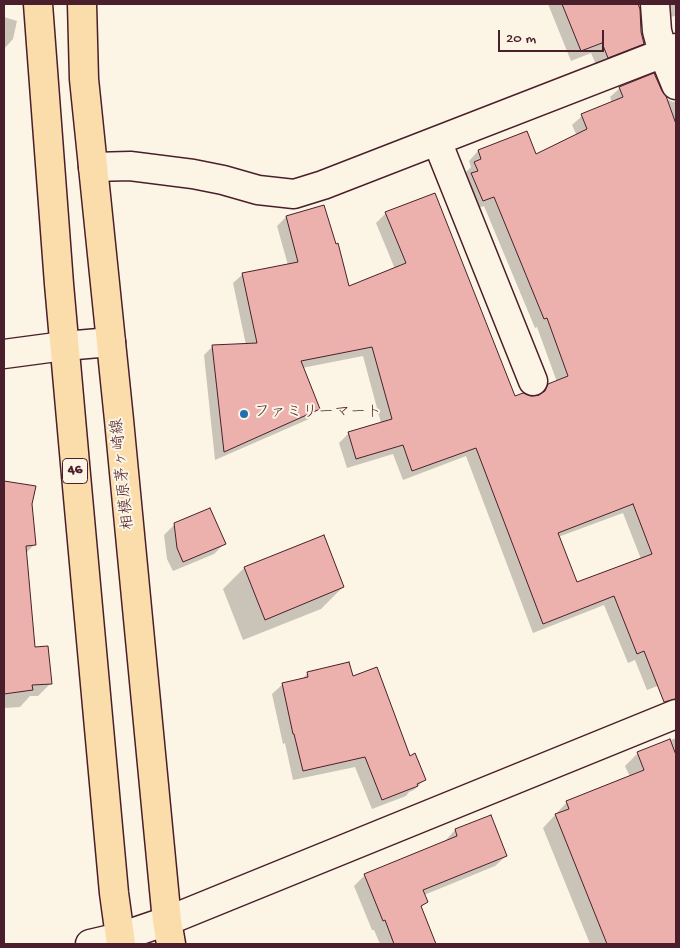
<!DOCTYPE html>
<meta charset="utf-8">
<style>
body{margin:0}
#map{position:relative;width:680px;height:948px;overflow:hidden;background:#fcf5e5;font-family:"Gochi Hand",sans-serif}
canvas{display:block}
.frame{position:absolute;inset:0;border:5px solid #4a1f2b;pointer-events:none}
.scale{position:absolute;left:498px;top:30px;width:106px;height:22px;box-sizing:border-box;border:2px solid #4a1f2b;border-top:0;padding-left:6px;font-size:15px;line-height:18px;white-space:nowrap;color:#4a1f2b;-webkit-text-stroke:4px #fcf5e5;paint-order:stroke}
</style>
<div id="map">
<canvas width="680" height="948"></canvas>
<div class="frame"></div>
<div class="scale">20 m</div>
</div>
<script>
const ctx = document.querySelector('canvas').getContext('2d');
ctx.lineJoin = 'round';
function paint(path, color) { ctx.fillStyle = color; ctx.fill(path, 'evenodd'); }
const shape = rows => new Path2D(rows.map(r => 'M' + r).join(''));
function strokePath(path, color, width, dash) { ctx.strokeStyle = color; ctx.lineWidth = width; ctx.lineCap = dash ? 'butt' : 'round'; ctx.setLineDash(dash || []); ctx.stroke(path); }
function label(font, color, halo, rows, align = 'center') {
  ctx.font = font + ' "Gochi Hand","Klee One",sans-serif'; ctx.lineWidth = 4; ctx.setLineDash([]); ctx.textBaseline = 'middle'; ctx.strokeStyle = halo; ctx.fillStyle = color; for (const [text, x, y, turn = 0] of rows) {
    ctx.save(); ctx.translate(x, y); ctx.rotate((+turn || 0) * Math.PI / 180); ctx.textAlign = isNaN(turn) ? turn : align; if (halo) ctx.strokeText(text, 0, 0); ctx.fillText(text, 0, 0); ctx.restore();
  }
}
paint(shape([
 [548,4,638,4,640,32,643,43,632,54,597,67,591,53,571,61],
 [655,4,676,4,676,16,661,18],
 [4,17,17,21,13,39,4,49],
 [620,88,665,98,673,102,676,101,676,679,647,690,635,660,628,663,604,605,533,633,466,456,403,480,393,454,347,468,339,443,349,433,381,423,363,356,302,368,318,409,309,419,215,460,204,355,213,346,246,345,233,283,243,274,288,265,277,226,286,217,324,206,348,288,395,269,376,223,386,213,515,398,538,397,549,385,557,382,537,327,535,328,484,206,473,210,462,184,468,179,465,173,471,167,469,161,478,151,526,132,535,156,577,136,572,125,582,116,612,103,610,97],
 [623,513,641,559,576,584,558,537],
 [4,482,34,487,31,504,35,544,26,553,34,648,50,684,38,696,30,696,20,707,4,708],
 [175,524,224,544,214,554,173,571,167,559,164,535],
 [323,537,343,587,321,609,243,640,223,589,244,568],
 [308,673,352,678,410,757,424,780,414,790,409,792,406,796,372,809,355,767,293,780,285,743,283,744,272,694,283,684,301,680],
 [676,738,676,944,590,944,543,828,567,802,630,777,625,766,638,753],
 [455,830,506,856,495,866,424,895,427,902,420,908,435,944,380,944,374,930,372,930,354,886,365,875,446,842,445,841]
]), '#0003');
const building = shape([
 [562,4,638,4,640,9,641,32,644,44,608,58,602,43,581,51,562,4],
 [654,73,662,91,666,96,676,124,676,699,664,702,644,651,637,654,614,596,543,624,476,448,412,471,403,445,356,459,348,432,392,419,372,347,301,361,320,409,224,452,212,345,257,343,242,273,298,262,286,216,324,205,336,244,338,243,349,286,406,263,385,212,435,193,515,396,523,393,531,396,539,395,545,391,548,384,568,376,547,318,544,319,494,197,483,201,471,173,478,171,474,162,481,159,478,150,527,131,536,154,587,129,581,114,623,97,619,87,654,73],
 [633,504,652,554,577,582,558,533,633,504],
 [4,481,36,486,32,504,36,545,26,546,35,647,48,646,52,684,32,685,33,690,4,694,4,481],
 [210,508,226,544,183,562,177,548,174,523,210,508],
 [324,535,344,587,265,620,244,567,324,535],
 [349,662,353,676,377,667,410,756,415,753,426,780,417,784,418,786,382,800,365,757,303,771,294,734,293,734,282,683,308,677,307,672,349,662],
 [670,739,676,755,676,944,607,944,555,814,569,809,566,801,644,770,637,752,670,739],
 [491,815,507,856,423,890,428,902,421,906,436,944,394,944,385,920,383,921,364,874,457,836,455,829,491,815]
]);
paint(building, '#ecb1ac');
strokePath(building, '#4a1f2b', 1);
const street = shape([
 [655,4,657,31,663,53,676,85],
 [437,141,533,381],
 [93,167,130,166,193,174,223,180,258,190,294,194,323,185,676,48],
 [90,944,120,937,167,921,676,714]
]);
const secondary = shape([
 [4,354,64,346,111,342]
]);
const primary = shape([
 [38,4,59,284,76,475,114,893,121,944],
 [82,4,84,79,119,420,167,921,171,944]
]);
strokePath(street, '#4a1f2b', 31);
strokePath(secondary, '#4a1f2b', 31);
strokePath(primary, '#4a1f2b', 31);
strokePath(street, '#fcf5e5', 28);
strokePath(secondary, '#fcf5e5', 28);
strokePath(primary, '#fbddab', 28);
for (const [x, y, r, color] of [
 [244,414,5,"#1f6fb2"]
]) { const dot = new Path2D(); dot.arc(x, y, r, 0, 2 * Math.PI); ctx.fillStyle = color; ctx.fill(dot); strokePath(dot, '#fcf5e5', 2); }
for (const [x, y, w] of [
 [75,471,25]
]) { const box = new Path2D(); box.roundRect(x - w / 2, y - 12.5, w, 25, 4); ctx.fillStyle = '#fcf5e5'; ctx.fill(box); strokePath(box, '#4a1f2b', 1); }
label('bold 15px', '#4a1f2b', null, [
 ["46",75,471]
]);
label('16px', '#4a1f2b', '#fcf5e5', [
 ["ファミリーマート",254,414]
], 'left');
label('16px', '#4a1f2b', '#fcf5e5', [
 ["相模原茅ヶ崎線",124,474,-96]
]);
</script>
